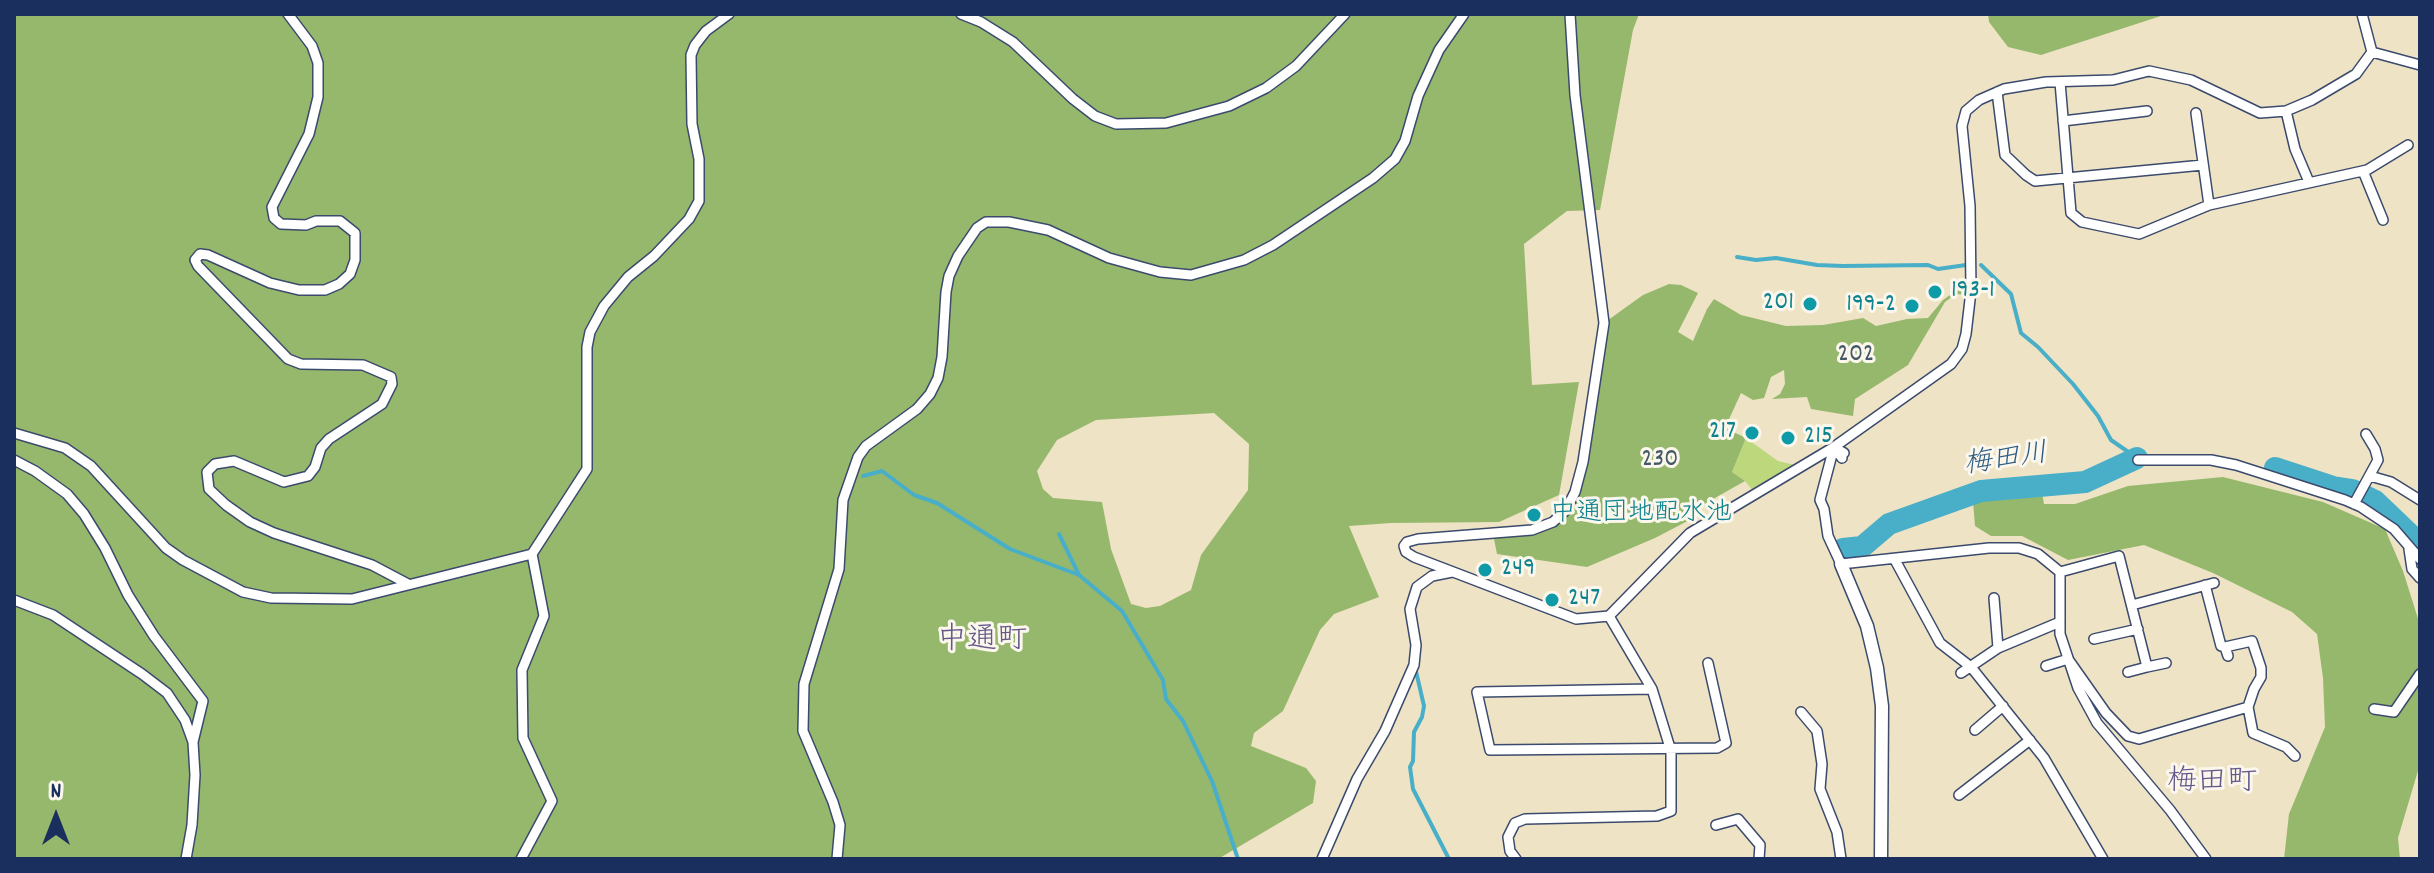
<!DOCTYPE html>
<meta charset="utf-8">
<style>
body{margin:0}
#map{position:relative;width:2434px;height:873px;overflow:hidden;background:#eee3c4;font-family:Dekko,sans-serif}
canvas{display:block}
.frame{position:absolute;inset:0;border:16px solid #1b2f5e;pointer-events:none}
.north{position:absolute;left:16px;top:777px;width:80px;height:80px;-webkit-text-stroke:6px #fbf7ec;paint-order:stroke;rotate:0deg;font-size:22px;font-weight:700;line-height:32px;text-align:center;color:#1b2f5e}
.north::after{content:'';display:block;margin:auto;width:28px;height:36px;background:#1b2f5e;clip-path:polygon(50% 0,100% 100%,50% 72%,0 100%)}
</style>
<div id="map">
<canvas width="2434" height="873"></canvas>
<div class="frame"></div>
<div class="north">N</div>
</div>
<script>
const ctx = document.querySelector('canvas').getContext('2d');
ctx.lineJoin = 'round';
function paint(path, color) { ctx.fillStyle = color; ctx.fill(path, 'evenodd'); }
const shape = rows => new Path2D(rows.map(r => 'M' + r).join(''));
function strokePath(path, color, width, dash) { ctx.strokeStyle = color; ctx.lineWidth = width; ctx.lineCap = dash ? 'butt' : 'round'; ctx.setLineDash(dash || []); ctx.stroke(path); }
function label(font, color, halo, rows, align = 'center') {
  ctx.font = font + ' Dekko,"Klee One",sans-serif'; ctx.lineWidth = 6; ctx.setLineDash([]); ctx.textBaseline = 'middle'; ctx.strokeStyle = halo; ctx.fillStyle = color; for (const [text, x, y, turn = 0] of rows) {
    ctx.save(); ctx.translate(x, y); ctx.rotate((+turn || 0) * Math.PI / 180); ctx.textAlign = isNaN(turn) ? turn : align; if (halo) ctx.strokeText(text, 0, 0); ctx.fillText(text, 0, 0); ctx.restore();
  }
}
paint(shape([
 [1746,438,1778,461,1795,465,1753,491,1745,481,1732,472]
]), '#bdd77c');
paint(shape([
 [14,14,1639,14,1633,30,1600,210,1567,211,1524,244,1532,385,1579,382,1559,495,1499,522,1391,523,1349,526,1379,597,1334,614,1320,630,1283,711,1254,733,1251,746,1306,768,1316,781,1313,803,1218,859,14,859],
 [1214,413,1249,444,1248,490,1201,555,1191,590,1160,606,1146,608,1131,604,1111,549,1102,502,1053,498,1043,489,1037,471,1057,440,1096,420],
 [1988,14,2167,14,2041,55,2008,47,1989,22],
 [1669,284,1681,285,1698,293,1678,332,1693,341,1707,309,1714,299,1741,315,1786,326,1823,325,1863,318,1876,326,1907,319,1928,318,1943,300,1957,290,1971,291,1970,295,1956,294,1945,302,1908,365,1855,399,1853,416,1811,409,1807,397,1772,399,1780,394,1785,384,1784,370,1771,377,1764,398,1753,400,1741,393,1725,428,1746,438,1732,472,1745,481,1699,507,1701,514,1655,538,1587,567,1497,554,1493,534,1553,522,1575,492,1604,323,1643,295],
 [2223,477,2323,502,2385,529,2403,571,2420,625,2420,764,2398,838,2400,859,2284,859,2289,814,2325,727,2323,678,2317,634,2292,612,2213,573,2144,545,2068,560,2022,536,1991,536,1975,526,1973,501,2042,493,2044,504,2075,504,2128,486]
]), '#96b86c');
strokePath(shape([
 [1737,257,1756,260,1776,258,1817,265,1843,266,1928,265,1938,269,1966,265],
 [1981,265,2011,294,2021,333,2038,347,2073,384,2098,416,2111,440,2137,458],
 [863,476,882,471,914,495,937,503,1010,549,1079,575,1122,611,1163,680,1166,699,1183,721,1212,781,1238,859],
 [1059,534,1079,575],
 [1415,667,1424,706,1422,717,1414,732,1413,761,1410,767,1413,789,1449,859]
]), '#49afc8', 4);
strokePath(shape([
 [2275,468,2333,487,2352,490,2375,501,2420,544],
 [1843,549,1862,547,1889,524,1981,491,2085,482,2137,458]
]), '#49afc8', 22);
const minor = shape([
 [288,14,312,46,318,63,318,97,309,134,272,207,274,218,281,224,306,225,316,221,340,221,355,233,355,260,350,274,339,284,325,290,299,290,270,283,208,255,200,254,195,260,198,266,288,359,301,364,363,365,391,377,392,384,382,404,329,439,321,448,315,467,308,476,284,482,234,461,215,464,207,472,209,489,226,505,250,522,274,533,372,565,408,584],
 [961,14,981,22,1013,42,1073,99,1095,116,1116,124,1166,123,1229,106,1266,88,1296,66,1345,14],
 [1570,14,1575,95,1604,323,1583,462,1575,492,1566,510,1553,522,1532,530,1418,539,1407,542,1404,546,1406,552,1414,557,1576,619,1609,616,1690,533,1834,447,1951,364,1962,349,1966,334,1971,291,1970,206,1962,126,1966,111,1979,100,2004,89,2046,82,2113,80,2149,71,2191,80,2260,113,2286,111,2312,100,2356,74,2372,52],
 [2362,14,2372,52],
 [2372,52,2420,65],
 [2060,82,2071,213,2082,222,2139,234,2209,205,2196,113],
 [1997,92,2005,155,2026,175,2035,181,2203,165],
 [2286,111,2295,149,2309,182],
 [2063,121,2147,111],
 [2363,171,2383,220],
 [2209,205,2367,170,2408,145],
 [14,433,65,448,91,466,166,548,183,560,243,592,271,598,352,599,532,554,587,469,587,347,590,332,604,306,628,277,654,256,689,219,699,201,699,159,692,124,691,55,695,45,706,31,729,14],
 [1834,447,1820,500,1824,509,1828,536,1841,564,1989,548,2019,548,2038,554,2060,572,2060,634,2078,688,2097,723,2170,810,2206,859],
 [1842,458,1834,447,1844,453],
 [14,460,35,471,67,494,84,514,105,548,128,595,154,636,203,701,193,742],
 [2138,460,2211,460,2236,465,2345,500,2361,507,2394,529,2420,559],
 [2370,476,2391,482,2420,500],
 [2354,504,2378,460,2375,449,2366,434],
 [2409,549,2412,569,2420,578],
 [1895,560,1940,643,1971,667,2044,758,2103,859],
 [2060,572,2119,556,2147,667,2128,672],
 [2205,585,2221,646,2225,647,2228,656],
 [1994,598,1998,648],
 [14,600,53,615,142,674,167,693,185,720,193,742,195,775,192,825,186,859],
 [2132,605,2214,583],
 [2094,639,2138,629],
 [2046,666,2068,659,2106,713,2128,736,2139,739,2248,707,2254,689,2261,677,2261,668,2252,641,2225,647],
 [2147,667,2166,663],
 [1961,673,1998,648,2060,622],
 [1652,689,1477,692,1490,750,1717,748,1726,743,1708,663],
 [2248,707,2253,733,2286,747,2295,756],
 [2374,709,2394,712,2420,674],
 [1801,712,1817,731,1822,764,1820,789,1837,832,1841,859],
 [1975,730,2003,706],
 [1959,795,2030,740],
 [1716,825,1738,819,1760,845,1759,859],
 [521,859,552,801,523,738,522,670,544,616,532,554],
 [837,859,840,825,833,802,803,731,804,684,839,569,843,500,858,457,866,446,917,409,930,394,938,378,942,357,946,292,949,276,958,256,977,228,986,222,1009,222,1048,230,1109,258,1160,272,1191,275,1244,260,1273,245,1373,178,1395,159,1405,141,1418,96,1439,50,1464,14],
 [1322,859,1357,779,1385,731,1414,665,1416,645,1410,609,1417,587,1432,576,1452,572],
 [1516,859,1510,851,1508,837,1515,823,1525,819,1657,816,1671,811,1671,751,1652,689,1609,616]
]);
const tertiary = shape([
 [1841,564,1867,626,1877,668,1882,706,1881,859]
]);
strokePath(minor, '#3b4a6d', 12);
strokePath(tertiary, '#3b4a6d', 15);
strokePath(minor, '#fff', 9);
strokePath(tertiary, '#fff', 12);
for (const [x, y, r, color] of [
 [1935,292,8,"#0f9aa8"],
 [1810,304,8,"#0f9aa8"],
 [1912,306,8,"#0f9aa8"],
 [1752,433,8,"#0f9aa8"],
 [1788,438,8,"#0f9aa8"],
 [1534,515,8,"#0f9aa8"],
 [1485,570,8,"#0f9aa8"],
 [1552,600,8,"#0f9aa8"]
]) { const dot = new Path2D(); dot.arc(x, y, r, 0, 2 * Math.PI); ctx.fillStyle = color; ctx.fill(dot); strokePath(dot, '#fbf7ec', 3); }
label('26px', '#0d838f', '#fbf7ec', [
 ["193-1",1951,292],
 ["201",1794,304,"right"],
 ["199-2",1896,306,"right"],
 ["217",1736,433,"right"],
 ["215",1804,438],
 ["中通団地配水池",1550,515],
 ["249",1501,570],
 ["247",1568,600]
], 'left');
label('26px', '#445966', '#fbf7ec', [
 ["202",1856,356],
 ["230",1660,461]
]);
label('italic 28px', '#2b5c83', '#fbf7ec', [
 ["梅田川",2006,462,-8]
]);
label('30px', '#645989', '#fbf7ec', [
 ["中通町",982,643],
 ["梅田町",2212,785]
]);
</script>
